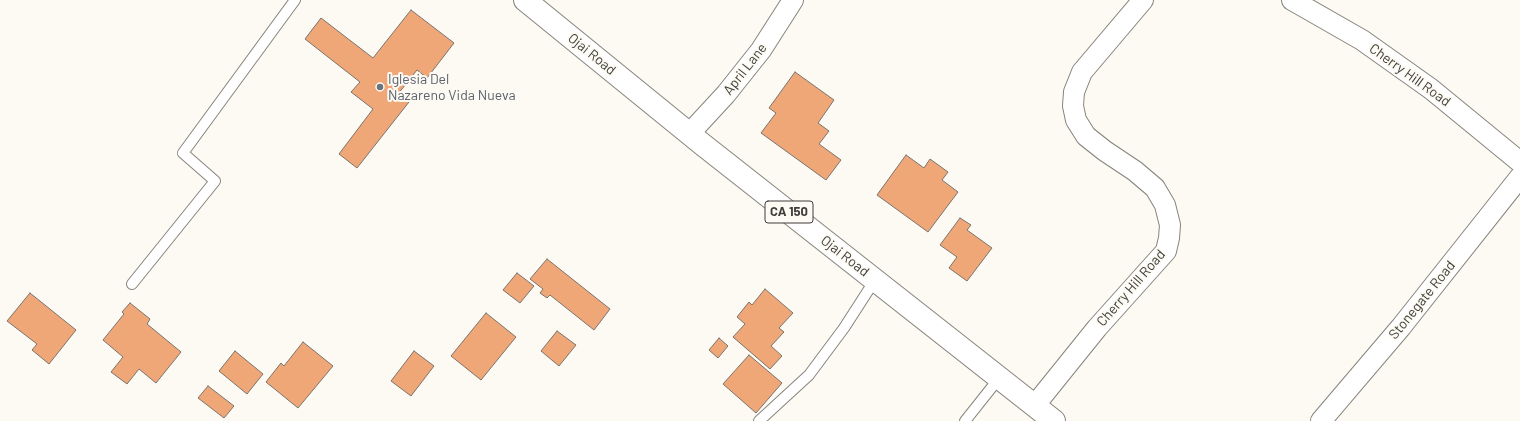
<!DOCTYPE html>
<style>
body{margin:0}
canvas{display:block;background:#fcfaf2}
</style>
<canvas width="1520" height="421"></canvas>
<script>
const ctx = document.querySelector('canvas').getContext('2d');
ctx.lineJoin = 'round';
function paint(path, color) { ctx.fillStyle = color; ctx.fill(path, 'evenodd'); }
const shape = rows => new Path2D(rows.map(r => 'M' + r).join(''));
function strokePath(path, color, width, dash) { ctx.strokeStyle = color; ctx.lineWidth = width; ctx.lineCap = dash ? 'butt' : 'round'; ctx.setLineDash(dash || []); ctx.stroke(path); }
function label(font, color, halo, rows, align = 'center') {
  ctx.font = font + ' Barlow,sans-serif'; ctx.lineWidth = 4; ctx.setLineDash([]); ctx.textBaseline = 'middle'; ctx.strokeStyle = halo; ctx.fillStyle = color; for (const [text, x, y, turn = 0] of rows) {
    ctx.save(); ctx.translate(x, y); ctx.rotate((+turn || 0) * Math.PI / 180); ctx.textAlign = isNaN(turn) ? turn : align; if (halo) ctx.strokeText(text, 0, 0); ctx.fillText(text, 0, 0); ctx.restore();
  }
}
const building = shape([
 [411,10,454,43,427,78,417,70,398,94,409,102,357,168,339,154,373,109,351,92,360,82,305,39,321,18,373,58,411,10],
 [795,72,834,100,818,123,829,131,819,144,841,160,826,180,761,133,776,113,769,108,795,72],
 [906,155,924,168,930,159,948,172,942,180,958,192,928,232,877,195,906,155],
 [960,218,971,225,967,230,992,248,967,281,949,268,957,257,940,245,960,218],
 [547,259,610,309,594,330,550,295,547,298,540,293,543,289,530,279,547,259],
 [517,273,534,286,520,303,503,290,517,273],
 [765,289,793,313,779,328,784,332,771,346,782,356,770,369,733,337,745,324,737,317,749,302,752,305,765,289],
 [30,293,76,330,49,364,32,350,37,344,7,321,30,293],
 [130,303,150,319,147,324,181,352,156,383,139,369,127,384,111,372,123,357,103,340,124,314,122,312,130,303],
 [486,313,516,337,481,380,451,356,486,313],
 [557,331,576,345,559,366,541,351,557,331],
 [719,338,728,346,718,358,709,350,719,338],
 [303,342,333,366,298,408,266,382,281,363,284,366,303,342],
 [235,351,263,374,247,394,219,371,235,351],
 [414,351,434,366,411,396,391,381,414,351],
 [749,355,782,383,756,413,723,384,749,355],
 [208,386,234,406,224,418,198,398,208,386]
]);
paint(building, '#f0a778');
strokePath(building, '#7a736e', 1);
const lane = shape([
 [132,284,215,181,183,153,295,0],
 [759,421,809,375,844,328,875,280],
 [965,421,1000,377]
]);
const street = shape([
 [1292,0,1362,40,1431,89,1520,162],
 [690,133,726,94,761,50,793,0],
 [1035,405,1097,328,1166,251,1169,238,1170,225,1165,205,1155,188,1135,171,1105,151,1086,136,1076,120,1073,106,1074,92,1082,72,1143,0],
 [1321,421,1401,327,1520,177]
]);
const primary = shape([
 [525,0,702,144,1054,421]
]);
strokePath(lane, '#86847d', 12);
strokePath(street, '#86847d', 22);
strokePath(primary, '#86847d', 24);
strokePath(lane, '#fff', 10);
strokePath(street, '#fff', 20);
strokePath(primary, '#fff', 22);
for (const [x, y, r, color] of [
 [380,87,4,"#6b7280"]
]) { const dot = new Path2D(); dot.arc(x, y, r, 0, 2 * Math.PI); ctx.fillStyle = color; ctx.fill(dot); strokePath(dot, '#fcfaf2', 1.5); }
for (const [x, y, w] of [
 [789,212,48]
]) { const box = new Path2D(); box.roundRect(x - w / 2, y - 11, w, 22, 3); ctx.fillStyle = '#fcfaf2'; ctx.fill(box); strokePath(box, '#3e3d3a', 1); }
label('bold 13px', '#3e3d3a', null, [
 ["CA 150",789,212]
]);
label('14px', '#3e3d3a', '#fcfaf2', [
 ["Ojai Road",592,54,39],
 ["April Lane",745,69,-52],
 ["Cherry Hill Road",1410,75,36],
 ["Ojai Road",845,256,38],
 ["Cherry Hill Road",1131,288,-49],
 ["Stonegate Road",1422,300,-51]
]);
label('14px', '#5b616d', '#fcfaf2', [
 ["Iglesia Del",388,79],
 ["Nazareno Vida Nueva",388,95]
], 'left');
</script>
